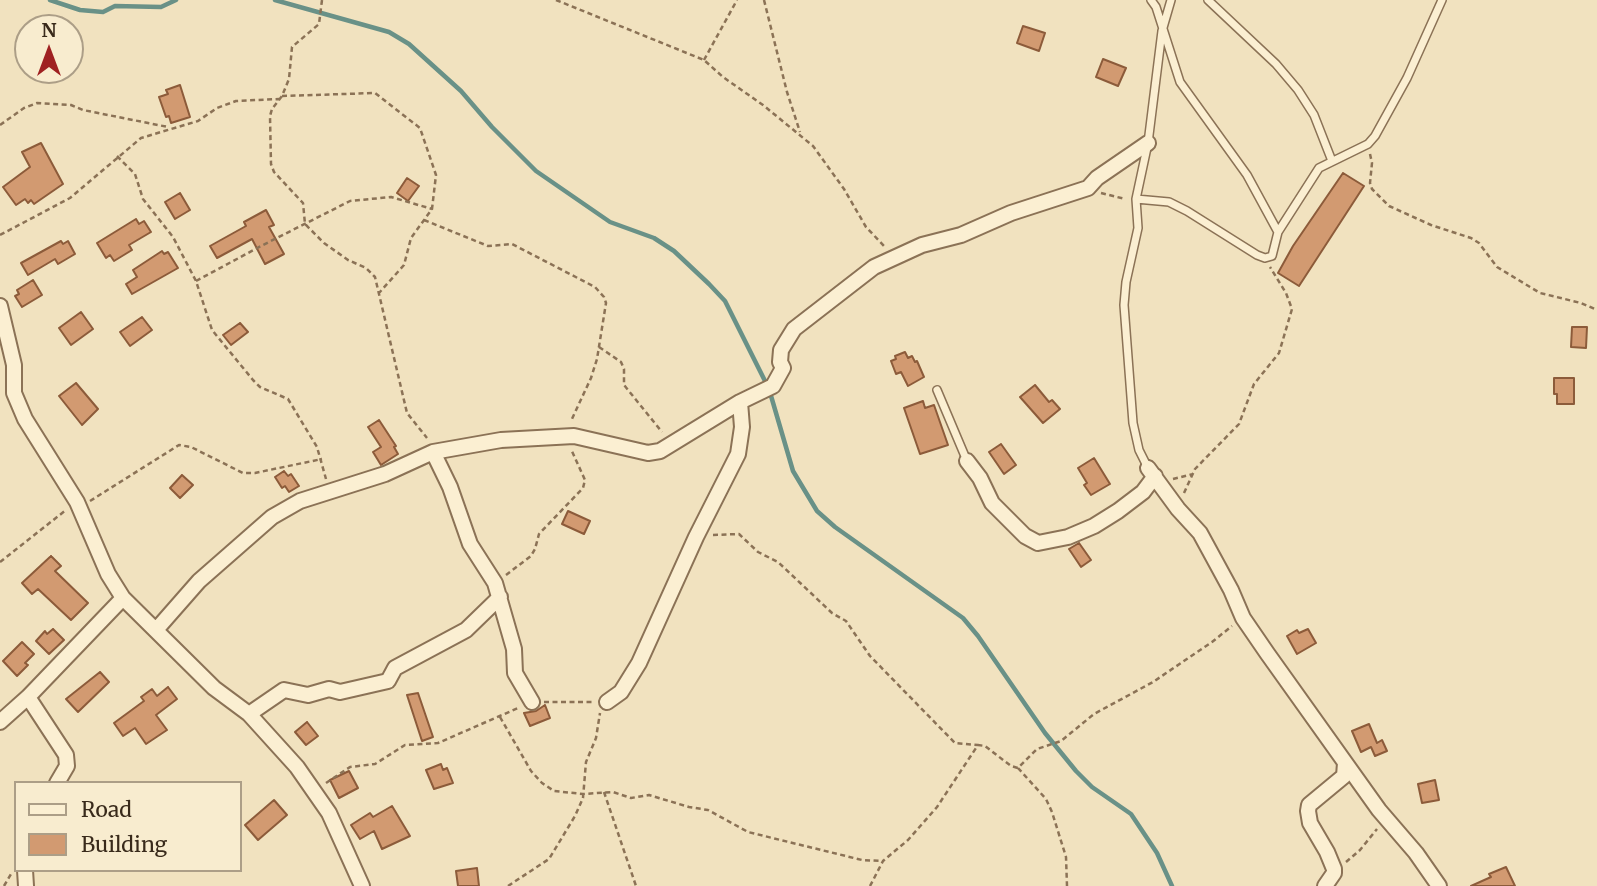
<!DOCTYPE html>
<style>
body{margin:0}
#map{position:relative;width:1597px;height:886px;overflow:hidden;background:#f1e2bf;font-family:Merriweather,serif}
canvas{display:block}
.legend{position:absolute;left:14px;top:781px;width:228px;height:91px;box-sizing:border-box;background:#f8eccf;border:2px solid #ac9e87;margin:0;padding:9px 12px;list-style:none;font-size:21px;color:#392a1b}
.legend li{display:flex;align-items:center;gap:14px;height:35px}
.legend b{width:35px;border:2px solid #ac9e87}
.north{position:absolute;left:14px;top:14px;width:70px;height:70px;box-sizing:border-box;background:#f8eccf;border:2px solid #ac9e87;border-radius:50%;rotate:0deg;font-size:19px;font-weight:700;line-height:28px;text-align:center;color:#392a1b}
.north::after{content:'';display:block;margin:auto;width:24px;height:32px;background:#9f2122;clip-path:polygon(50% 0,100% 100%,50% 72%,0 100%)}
</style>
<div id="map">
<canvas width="1597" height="886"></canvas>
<ul class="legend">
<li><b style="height:9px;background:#fbefd2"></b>Road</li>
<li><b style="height:19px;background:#d29a71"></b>Building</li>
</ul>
<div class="north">N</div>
</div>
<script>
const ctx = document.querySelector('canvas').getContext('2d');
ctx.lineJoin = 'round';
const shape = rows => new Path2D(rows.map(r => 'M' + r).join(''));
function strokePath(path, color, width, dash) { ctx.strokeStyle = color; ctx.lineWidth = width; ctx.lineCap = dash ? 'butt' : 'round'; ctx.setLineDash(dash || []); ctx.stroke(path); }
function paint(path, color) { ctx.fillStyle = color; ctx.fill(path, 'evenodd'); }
strokePath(shape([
 [50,0,80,10,103,12,115,6,161,7,176,0],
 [275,0,389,32,409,44,461,91,492,127,536,171,610,222,654,238,674,251,709,284,725,301,769,389,793,471,817,511,835,527,963,618,978,636,1045,733,1076,771,1092,787,1131,814,1157,853,1172,886]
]), '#699187', 4.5);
const building = shape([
 [1023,26,1045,33,1039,51,1017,43,1023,26],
 [1103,59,1126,68,1118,86,1096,77,1103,59],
 [180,85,190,117,171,123,169,116,166,117,159,97,168,94,166,90,180,85],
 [41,143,63,184,34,204,31,200,28,203,25,199,16,205,3,187,30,167,22,152,41,143],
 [1343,173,1364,186,1299,286,1278,273,1293,246,1343,173],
 [407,178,419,186,408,201,397,193,407,178],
 [180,193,190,210,175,219,165,202,180,193],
 [266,210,274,225,269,227,284,254,265,264,252,239,217,258,210,246,246,226,244,222,266,210],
 [136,219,139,224,144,221,151,232,129,245,132,250,114,261,110,255,106,258,97,243,136,219],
 [61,241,63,244,68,241,75,254,58,264,55,259,28,275,21,263,61,241],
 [162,251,164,254,168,252,178,268,132,294,126,284,137,277,133,270,162,251],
 [33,280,42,295,22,307,15,296,19,294,17,290,33,280],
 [81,312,93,329,71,345,59,328,81,312],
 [142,317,152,330,130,346,120,332,142,317],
 [240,323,248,332,231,345,223,335,240,323],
 [1572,327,1587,327,1586,348,1571,347,1572,327],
 [905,352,908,358,912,356,915,362,917,361,924,377,908,386,901,372,896,374,891,361,896,359,895,356,905,352],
 [1554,378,1574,378,1574,404,1557,404,1557,394,1554,394,1554,378],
 [76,383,98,409,82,425,59,396,76,383],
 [1035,385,1049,402,1052,400,1060,409,1043,423,1020,397,1035,385],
 [923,401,925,408,934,405,948,445,920,454,904,408,923,401],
 [379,420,396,446,394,447,398,454,381,465,373,452,381,447,368,427,379,420],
 [1001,444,1016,465,1004,474,989,452,1001,444],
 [1094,458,1110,484,1091,495,1084,485,1087,483,1078,468,1094,458],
 [284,471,288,476,291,474,299,486,289,492,285,486,282,488,275,477,284,471],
 [182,475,193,485,180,498,170,488,182,475],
 [568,511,590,521,584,534,562,524,568,511],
 [1079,543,1091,560,1081,567,1069,549,1079,543],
 [51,556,61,566,55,571,88,603,71,620,38,589,32,594,22,583,51,556],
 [53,629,64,640,49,654,36,641,45,631,47,634,53,629],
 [1308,629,1316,643,1297,654,1287,636,1297,630,1299,633,1308,629],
 [22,642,34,654,25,663,28,665,17,676,3,661,22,642],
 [100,672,109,682,78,712,66,699,100,672],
 [168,687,177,699,156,715,167,730,146,744,135,728,123,736,114,723,144,701,141,697,152,689,157,696,168,687],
 [418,693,433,737,422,741,407,695,418,693],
 [545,705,550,718,530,726,524,713,536,711,545,705],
 [307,722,318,736,306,745,295,732,307,722],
 [1369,724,1377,743,1382,740,1387,751,1375,756,1371,747,1361,752,1352,731,1369,724],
 [441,764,443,770,447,768,453,783,434,789,426,770,441,764],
 [349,771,358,788,339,798,330,780,349,771],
 [1435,780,1439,800,1422,803,1418,784,1435,780],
 [274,800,287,815,258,840,245,825,274,800],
 [392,806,410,836,382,849,374,831,360,839,351,825,370,813,373,817,392,806],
 [1506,867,1515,886,1471,886,1491,877,1489,874,1506,867],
 [477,868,479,886,458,886,456,871,477,868]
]);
paint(building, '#d29a71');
strokePath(building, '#8c5b3a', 2);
const lane = shape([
 [1151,0,1156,7,1180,82,1247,175,1278,232],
 [1208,0,1276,64,1298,90,1314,115,1332,161],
 [1136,199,1169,202,1187,211,1257,255,1265,258,1272,256,1278,232,1319,168,1368,144,1375,136,1407,78,1442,0],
 [937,390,967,461],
 [1148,468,1139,450,1133,423,1124,305,1126,282,1138,228,1136,199,1148,143,1162,31,1171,0]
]);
const street = shape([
 [0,306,14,365,14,393,25,419,77,502,108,574,123,598,214,688,249,714,297,767,329,813,362,886],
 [433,452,450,487,470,544,495,583,514,649,515,673,532,702],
 [967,461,980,478,992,503,1025,536,1038,543,1068,537,1094,526,1118,511,1143,492,1155,476],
 [1148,468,1178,509,1200,533,1231,590,1243,618,1267,653,1379,810,1416,853,1439,886],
 [156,630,199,581,272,517,300,501,385,474,433,452,501,440,574,436,648,453,660,451,740,402,773,386,783,368,780,362,781,350,794,329,874,267,922,245,961,235,1011,213,1088,188,1097,178,1148,143],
 [28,697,66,755,67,766,57,783],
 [607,702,621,692,639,663,696,537,738,454,742,427,740,402],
 [249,714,284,690,308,695,329,689,340,692,388,681,395,668,466,630,500,597],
 [0,722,28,697,123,598],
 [25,870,26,886],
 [1325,886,1334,873,1334,869,1327,852,1310,823,1308,811,1309,805,1344,776,1345,763]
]);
strokePath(lane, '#8b7256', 10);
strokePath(street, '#8b7256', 18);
strokePath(shape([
 [322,0,319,24,292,47,289,79,282,96,272,109,270,116,271,164,274,172,303,203,305,224,324,243,348,260,366,268,375,277,407,413,427,438],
 [556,0,704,60,723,77,763,105,813,146,844,189,866,227,885,247],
 [764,0,787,92,800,132],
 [704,60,737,0],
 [282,96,375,93,420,128,436,175,432,209,411,238,404,265,379,293],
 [0,125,24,108,37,103,71,105,83,110,168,127],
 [1370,154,1372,163,1370,183,1372,189,1389,206,1431,225,1471,238,1479,243,1497,267,1540,293,1581,303,1597,310],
 [117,156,135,174,143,199,173,237,196,281,212,330,253,380,260,387,288,399,317,447,326,479],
 [1101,193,1125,199],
 [424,220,488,246,512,244,595,287,604,297,606,303,597,359,591,378,571,421],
 [0,235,70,198,141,138,198,121,217,108,236,101,279,99],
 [196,281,261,246,350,201,391,197,432,209],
 [599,347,621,362,624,369,624,385,662,432],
 [1173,479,1193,474],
 [1184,493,1195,469,1239,424,1254,384,1279,353,1292,309,1286,293,1270,267],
 [90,501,179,445,191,447,243,473,255,473,322,459],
 [713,535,739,534,758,552,778,562,832,613,846,621,870,656,955,743,978,745],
 [0,562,66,510],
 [506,575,531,556,535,549,539,534,583,488,585,480,571,449],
 [544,702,593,702],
 [500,717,531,771,542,783,554,791,583,794,613,792,631,798,649,795,689,807,708,810,748,832,862,860,883,861],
 [1018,768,1046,799,1052,812,1066,857,1067,886],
 [326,783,350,767,375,764,405,745,438,743,518,708],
 [604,792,636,886],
 [1346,862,1360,850,1377,829],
 [4,886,11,874],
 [508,886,549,859,575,816,583,798,586,762,596,738,600,713],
 [870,886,883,861,908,840,937,807,978,745,985,746,1011,766,1018,768,1037,749,1061,741,1094,714,1153,682,1212,642,1232,626]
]), '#8b7256', 2.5, [5, 3.5]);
strokePath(lane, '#fbefd2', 7);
strokePath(street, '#fbefd2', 14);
</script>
